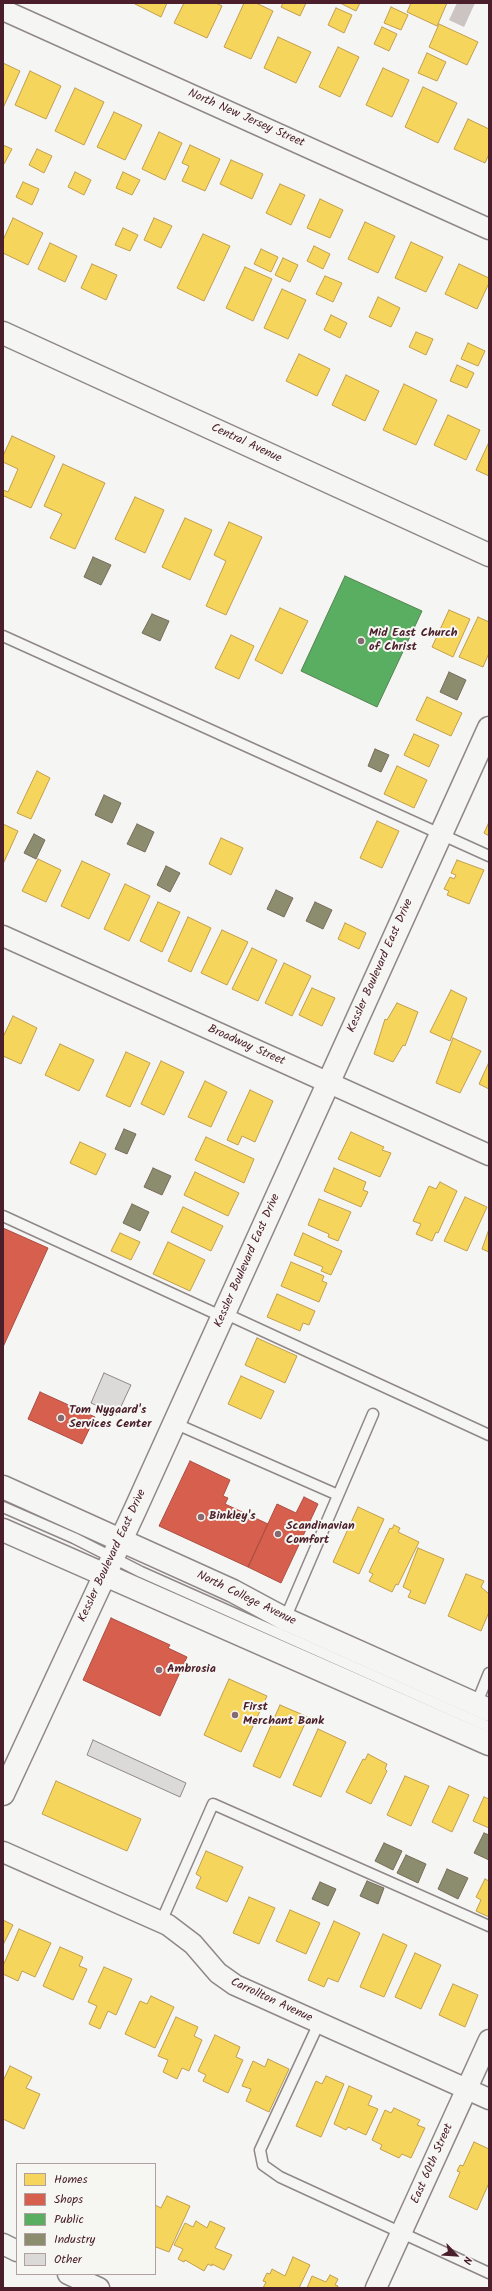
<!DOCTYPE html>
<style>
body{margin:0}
#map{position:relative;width:492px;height:2291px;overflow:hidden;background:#f5f5f3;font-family:Kalam,sans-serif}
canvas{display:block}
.frame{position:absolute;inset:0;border:4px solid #4a1f2b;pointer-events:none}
.legend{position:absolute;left:16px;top:2163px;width:140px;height:112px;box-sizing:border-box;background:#f6f6f2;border:1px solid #b1a0a2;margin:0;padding:5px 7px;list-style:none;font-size:12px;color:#4a1f2b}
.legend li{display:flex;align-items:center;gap:8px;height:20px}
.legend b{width:20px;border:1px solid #b1a0a2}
.north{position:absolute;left:436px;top:2235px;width:40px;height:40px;-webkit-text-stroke:3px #f6f6f2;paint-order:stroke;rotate:115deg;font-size:11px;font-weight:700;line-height:16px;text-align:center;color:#4a1f2b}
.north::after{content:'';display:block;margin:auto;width:14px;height:18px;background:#4a1f2b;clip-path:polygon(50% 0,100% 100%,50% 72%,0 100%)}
</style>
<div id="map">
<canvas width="492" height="2291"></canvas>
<div class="frame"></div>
<ul class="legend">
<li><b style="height:11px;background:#f6d55c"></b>Homes</li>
<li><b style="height:11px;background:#d6604d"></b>Shops</li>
<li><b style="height:11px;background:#5aae61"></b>Public</li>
<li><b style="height:11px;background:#8c8c6e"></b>Industry</li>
<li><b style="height:11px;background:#dcdad9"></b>Other</li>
</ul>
<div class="north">N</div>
</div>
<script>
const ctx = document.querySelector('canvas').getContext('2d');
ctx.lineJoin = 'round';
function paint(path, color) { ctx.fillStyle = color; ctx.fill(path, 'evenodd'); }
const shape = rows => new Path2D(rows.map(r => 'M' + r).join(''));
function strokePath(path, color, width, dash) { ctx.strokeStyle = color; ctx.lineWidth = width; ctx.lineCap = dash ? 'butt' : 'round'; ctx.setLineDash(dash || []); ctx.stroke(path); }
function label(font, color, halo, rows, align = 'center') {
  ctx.font = font + ' Kalam,sans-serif'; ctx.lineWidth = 4; ctx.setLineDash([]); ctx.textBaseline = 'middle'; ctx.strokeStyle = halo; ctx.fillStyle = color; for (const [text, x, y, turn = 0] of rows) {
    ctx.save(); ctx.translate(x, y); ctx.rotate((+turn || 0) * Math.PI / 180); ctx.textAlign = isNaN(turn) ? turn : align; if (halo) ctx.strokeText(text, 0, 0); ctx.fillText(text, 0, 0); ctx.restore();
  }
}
paint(shape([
 [457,3,475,3,464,27,449,20]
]), '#ccc3c3');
const homes = shape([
 [133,3,167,3,161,17,133,3],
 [184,3,216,3,222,6,207,38,174,23,184,3],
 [244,3,256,3,273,11,251,59,224,47,244,3],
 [283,3,306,3,300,16,281,7,283,3],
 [340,3,360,3,356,11,340,3],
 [411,3,447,3,437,26,407,12,411,3],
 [391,7,408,15,401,30,384,23,391,7],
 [336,8,352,15,344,33,328,25,336,8],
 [439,24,478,42,467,65,429,47,439,24],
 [382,27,397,34,389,51,374,44,382,27],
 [278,37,311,52,296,83,264,68,278,37],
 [338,47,359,57,340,97,319,87,338,47],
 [427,53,446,62,437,81,418,73,427,53],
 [3,63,20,71,3,108,3,63],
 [383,68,409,80,392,117,366,105,383,68],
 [30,71,61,86,46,119,15,105,30,71],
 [423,87,457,103,438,143,405,127,423,87],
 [75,88,104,102,84,145,55,131,75,88],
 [114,112,142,125,125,160,97,147,114,112],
 [468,119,489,129,489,154,485,163,454,149,468,119],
 [159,132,182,143,165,180,142,169,159,132],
 [3,145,12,149,4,164,3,163,3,145],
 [190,145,220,159,205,191,182,181,189,166,182,163,190,145],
 [37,149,52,156,44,173,29,165,37,149],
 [231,160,263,174,252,199,220,184,231,160],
 [75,172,91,180,84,195,68,187,75,172],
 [123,172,140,180,132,195,116,188,123,172],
 [23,182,39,189,32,205,16,197,23,182],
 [280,184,305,195,291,225,266,213,280,184],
 [320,199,343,210,330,238,307,228,320,199],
 [13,218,43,233,28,265,3,253,3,240,13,218],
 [154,218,172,226,161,248,144,240,154,218],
 [365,222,395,236,378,273,348,259,365,222],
 [123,228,138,235,130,251,115,245,123,228],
 [203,234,230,246,204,301,177,288,203,234],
 [411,242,443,257,426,292,395,278,411,242],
 [50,243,77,256,65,282,38,269,50,243],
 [314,246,330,254,323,269,307,261,314,246],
 [261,249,278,257,271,272,254,264,261,249],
 [283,258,298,265,290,282,275,275,283,258],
 [92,264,117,275,106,300,81,288,92,264],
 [459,264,489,278,489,283,477,309,445,294,459,264],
 [245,267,272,279,253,321,226,308,245,267],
 [325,276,342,283,333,302,316,294,325,276],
 [282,289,306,300,288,339,264,328,282,289],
 [378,297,400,308,391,327,369,317,378,297],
 [331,315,347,323,340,338,324,330,331,315],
 [416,332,433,339,426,355,409,347,416,332],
 [468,343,485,351,478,366,461,359,468,343],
 [299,354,330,369,317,396,286,381,299,354],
 [457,365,474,373,467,388,450,381,457,365],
 [346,375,379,391,365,421,332,405,346,375],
 [404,384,437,400,416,445,383,430,404,384],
 [448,415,480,430,466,460,434,445,448,415],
 [12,436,55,456,31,508,4,496,3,499,3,490,8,492,18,469,3,462,3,456,12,436],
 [489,442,489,476,476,470,489,442],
 [63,464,105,483,75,549,50,538,62,514,44,506,63,464],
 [135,497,164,510,145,553,115,539,135,497],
 [185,518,212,530,190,580,162,567,185,518],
 [229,522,262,537,226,615,206,606,226,561,214,555,229,522],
 [280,608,308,621,282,674,255,660,280,608],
 [449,610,470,619,453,657,432,647,449,610],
 [478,617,489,622,489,653,483,667,459,657,478,617],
 [231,635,254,646,239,679,215,668,231,635],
 [427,697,462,713,451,736,416,720,427,697],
 [414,734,439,745,429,767,404,755,414,734],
 [397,766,427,780,414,808,384,794,397,766],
 [37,771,50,778,31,819,17,813,37,771],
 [377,821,399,831,382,868,360,858,377,821],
 [489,822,489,836,484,833,489,822],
 [3,824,18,831,3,864,3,824],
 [221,838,243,848,231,875,209,864,221,838],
 [38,859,61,870,46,902,22,891,38,859],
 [457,860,484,870,469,904,447,895,449,891,444,889,450,877,454,879,456,875,451,873,457,860],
 [82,861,110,874,89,919,61,906,82,861],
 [125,884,150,896,129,941,104,929,125,884],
 [158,902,180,912,162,952,140,941,158,902],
 [188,917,211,928,191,972,168,961,188,917],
 [345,923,366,933,359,949,338,939,345,923],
 [222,930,248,942,227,985,201,973,222,930],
 [252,948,277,960,258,1001,232,989,252,948],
 [284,963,311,976,292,1016,265,1003,284,963],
 [312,988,335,998,322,1026,299,1015,312,988],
 [451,990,467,998,450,1041,430,1032,451,990],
 [397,1003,418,1012,405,1046,403,1045,393,1062,374,1054,385,1019,387,1020,397,1003],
 [13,1016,37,1028,21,1064,3,1056,3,1037,13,1016],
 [453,1038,481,1051,460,1093,436,1083,453,1038],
 [60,1044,94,1060,79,1091,45,1075,60,1044],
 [126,1052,150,1063,130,1107,106,1096,126,1052],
 [161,1061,184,1072,164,1115,141,1104,161,1061],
 [489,1062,489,1089,479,1084,489,1062],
 [205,1081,227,1092,211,1127,188,1117,205,1081],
 [250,1090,273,1101,255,1142,242,1136,238,1145,227,1140,250,1090],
 [351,1132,384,1147,382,1150,391,1153,380,1177,338,1159,351,1132],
 [206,1137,254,1159,244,1183,195,1160,206,1137],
 [80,1142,106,1154,96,1175,70,1163,80,1142],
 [334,1168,366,1182,363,1190,368,1192,361,1207,324,1191,334,1168],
 [195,1172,239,1193,228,1216,184,1195,195,1172],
 [440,1182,457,1191,438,1233,436,1232,432,1241,416,1234,421,1224,413,1221,429,1186,436,1189,440,1182],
 [465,1197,487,1207,467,1251,444,1241,465,1197],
 [319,1199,351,1212,338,1241,328,1237,329,1234,308,1225,319,1199],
 [183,1207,223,1226,211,1251,171,1232,183,1207],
 [489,1229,489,1252,482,1249,489,1229],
 [120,1233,140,1242,131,1260,111,1251,120,1233],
 [303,1233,342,1251,331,1275,321,1271,323,1267,294,1255,303,1233],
 [168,1242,205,1260,190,1291,153,1274,168,1242],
 [291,1262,324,1276,322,1281,327,1283,319,1302,281,1286,291,1262],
 [277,1294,315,1311,309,1325,303,1323,300,1331,267,1317,277,1294],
 [257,1338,297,1356,285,1383,245,1365,257,1338],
 [241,1376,274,1391,261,1419,228,1404,241,1376],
 [358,1507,384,1519,359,1574,333,1562,358,1507],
 [394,1525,400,1528,398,1532,419,1542,398,1585,396,1584,392,1592,369,1581,373,1574,369,1572,390,1528,392,1529,394,1525],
 [418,1548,444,1559,425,1604,408,1597,411,1591,403,1587,418,1548],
 [466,1574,484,1581,481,1587,489,1594,489,1612,481,1631,448,1616,466,1574],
 [229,1679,267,1696,241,1752,204,1735,229,1679],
 [280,1705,308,1717,280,1778,253,1766,280,1705],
 [318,1729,346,1742,321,1797,293,1785,318,1729],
 [368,1754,387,1764,385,1769,387,1771,371,1804,346,1792,363,1759,365,1760,368,1754],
 [405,1776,429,1786,411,1826,387,1815,405,1776],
 [56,1781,141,1819,127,1851,42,1814,56,1781],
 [449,1786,469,1795,452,1832,432,1822,449,1786],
 [484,1797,489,1799,489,1828,473,1821,484,1797],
 [206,1851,243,1867,227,1902,196,1888,201,1877,196,1874,206,1851],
 [485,1879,489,1881,489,1917,476,1911,481,1900,476,1897,485,1879],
 [249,1897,275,1908,259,1944,233,1933,249,1897],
 [290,1910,320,1923,306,1954,276,1941,290,1910],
 [3,1920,13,1925,3,1945,3,1920],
 [334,1921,360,1933,338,1982,328,1978,324,1987,308,1980,334,1921],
 [19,1929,51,1943,35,1977,22,1971,18,1981,3,1974,3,1966,19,1929],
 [383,1934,407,1945,384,1997,360,1987,383,1934],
 [60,1947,83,1957,79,1966,87,1969,73,2000,43,1986,60,1947],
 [415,1953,441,1965,421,2009,395,1997,415,1953],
 [104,1967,132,1979,116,2015,108,2011,100,2029,89,2024,97,2006,88,2002,104,1967],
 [453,1984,478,1995,465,2027,439,2015,453,1984],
 [151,1996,174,2007,155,2048,125,2034,140,2001,147,2004,151,1996],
 [176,2017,198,2027,194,2036,202,2040,189,2071,182,2068,177,2079,163,2072,168,2060,158,2056,176,2017],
 [215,2035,240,2047,236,2057,243,2060,228,2093,203,2081,206,2075,198,2071,215,2035],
 [268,2059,289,2069,269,2112,246,2101,251,2089,242,2086,253,2061,265,2067,268,2059],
 [10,2066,32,2077,26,2088,40,2094,24,2129,3,2119,3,2081,10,2066],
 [326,2076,344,2084,321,2137,296,2126,316,2081,322,2084,326,2076],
 [349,2086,372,2096,368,2105,378,2109,366,2135,348,2127,346,2130,334,2124,349,2086],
 [394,2108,420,2120,417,2125,425,2128,411,2158,402,2154,399,2158,380,2149,382,2145,372,2140,385,2110,391,2113,394,2108],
 [474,2142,489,2149,489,2183,477,2210,449,2197,460,2172,457,2171,460,2165,463,2166,474,2142],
 [167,2196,190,2206,169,2252,156,2247,155,2250,155,2205,161,2208,167,2196],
 [196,2221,207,2228,210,2221,225,2228,215,2248,232,2255,224,2270,212,2264,212,2266,208,2264,204,2271,185,2260,184,2262,178,2259,183,2249,174,2245,185,2223,193,2227,196,2221],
 [293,2257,310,2265,299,2288,263,2288,266,2282,263,2281,267,2273,270,2274,272,2269,285,2276,293,2257],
 [330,2275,338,2279,335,2285,338,2286,337,2288,307,2288,312,2276,326,2282,330,2275]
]);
paint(homes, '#f6d55c');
strokePath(homes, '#c29e4d', 1);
const shops = shape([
 [3,1228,48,1248,3,1347,3,1228],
 [40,1392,95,1417,82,1444,28,1419,40,1392],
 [190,1461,230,1480,223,1496,228,1498,225,1504,268,1524,248,1567,159,1526,190,1461],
 [304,1497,318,1504,281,1583,248,1567,277,1504,296,1513,304,1497],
 [111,1618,170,1645,168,1648,187,1657,160,1716,83,1680,111,1618]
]);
paint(shops, '#d6604d');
strokePath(shops, '#ac4c43', 1);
const public = shape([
 [345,576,422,611,377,707,301,671,345,576]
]);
paint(public, '#5aae61');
strokePath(public, '#558351', 1);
const industry = shape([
 [93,557,111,565,101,585,84,577,93,557],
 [152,614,169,621,160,641,142,633,152,614],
 [449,672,466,680,457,700,440,692,449,672],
 [375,749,389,755,381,772,368,766,375,749],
 [104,795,121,803,112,823,95,815,104,795],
 [137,824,154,832,145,852,127,844,137,824],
 [34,834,45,840,36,859,24,853,34,834],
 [166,866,180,873,170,892,157,885,166,866],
 [276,890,293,898,284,917,267,909,276,890],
 [315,902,332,910,323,929,306,921,315,902],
 [124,1129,136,1134,127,1154,115,1149,124,1129],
 [153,1168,171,1176,162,1195,144,1187,153,1168],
 [132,1204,149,1212,140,1231,123,1223,132,1204],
 [484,1833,489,1835,489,1860,474,1853,484,1833],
 [384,1843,402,1851,393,1870,375,1861,384,1843],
 [406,1855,426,1864,418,1883,397,1873,406,1855],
 [447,1869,468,1878,458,1899,438,1889,447,1869],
 [367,1881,384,1888,378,1904,360,1896,367,1881],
 [320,1882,336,1889,328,1906,312,1899,320,1882]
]);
paint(industry, '#8c8c6e');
strokePath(industry, '#786b5a', 1);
const building = shape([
 [104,1373,131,1385,117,1415,91,1403,104,1373],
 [93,1740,186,1783,180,1797,87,1755,93,1740]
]);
paint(building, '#dcdad9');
strokePath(building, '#8f8788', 1);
const service = shape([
 [3,636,489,856],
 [3,1216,223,1317],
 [224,1313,489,1435],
 [174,1423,338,1495],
 [3,1507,74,1538,141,1572,489,1727],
 [285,1619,373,1414],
 [476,1705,489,1673],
 [161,1922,213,1804,489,1926],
 [319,2023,260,2150,263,2165,280,2177,489,2273]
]);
const minor = shape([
 [3,10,489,229],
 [3,936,489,1155],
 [3,1852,168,1925,193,1944,218,1973,235,1985,489,2099],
 [3,2244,17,2251],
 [68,2274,99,2288],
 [376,2288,489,2040]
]);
const secondary = shape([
 [3,333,489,555],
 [3,1487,233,1591,285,1619,489,1710],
 [3,1530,489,1744]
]);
const primary = shape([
 [3,1794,135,1510,489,728]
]);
strokePath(service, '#8f8788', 13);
strokePath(minor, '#8f8788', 23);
strokePath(secondary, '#8f8788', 25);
strokePath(primary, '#8f8788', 25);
strokePath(service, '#f5f5f3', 10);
strokePath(minor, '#f5f5f3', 20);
strokePath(secondary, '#f5f5f3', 22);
strokePath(primary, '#f5f5f3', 22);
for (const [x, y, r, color] of [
 [361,641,4,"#866a71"],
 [61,1418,4,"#866a71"],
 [201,1517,4,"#866a71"],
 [278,1534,4,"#866a71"],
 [159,1670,4,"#866a71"],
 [235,1715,4,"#866a71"]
]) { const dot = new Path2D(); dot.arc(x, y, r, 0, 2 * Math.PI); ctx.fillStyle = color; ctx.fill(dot); strokePath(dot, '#f6f6f2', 1.5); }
label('12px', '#4a1f2b', '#f6f6f2', [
 ["North New Jersey Street",246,119,24],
 ["Central Avenue",246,444,25],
 ["Kessler Boulevard East Drive",381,966,-66],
 ["Broadway Street",246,1046,24],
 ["Kessler Boulevard East Drive",248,1261,-66],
 ["Kessler Boulevard East Drive",113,1556,-65],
 ["North College Avenue",246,1599,26],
 ["Carrollton Avenue",271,2001,25],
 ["East 60th Street",433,2164,-66]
]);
label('bold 12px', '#4a1f2b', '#f6f6f2', [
 ["Mid East Church",369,634],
 ["of Christ",369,648],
 ["Tom Nygaard's",69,1411],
 ["Services Center",69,1425],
 ["Binkley's",209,1517],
 ["Scandinavian",286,1527],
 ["Comfort",286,1541],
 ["Ambrosia",167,1670],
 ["First",243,1708],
 ["Merchant Bank",243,1722]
], 'left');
</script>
